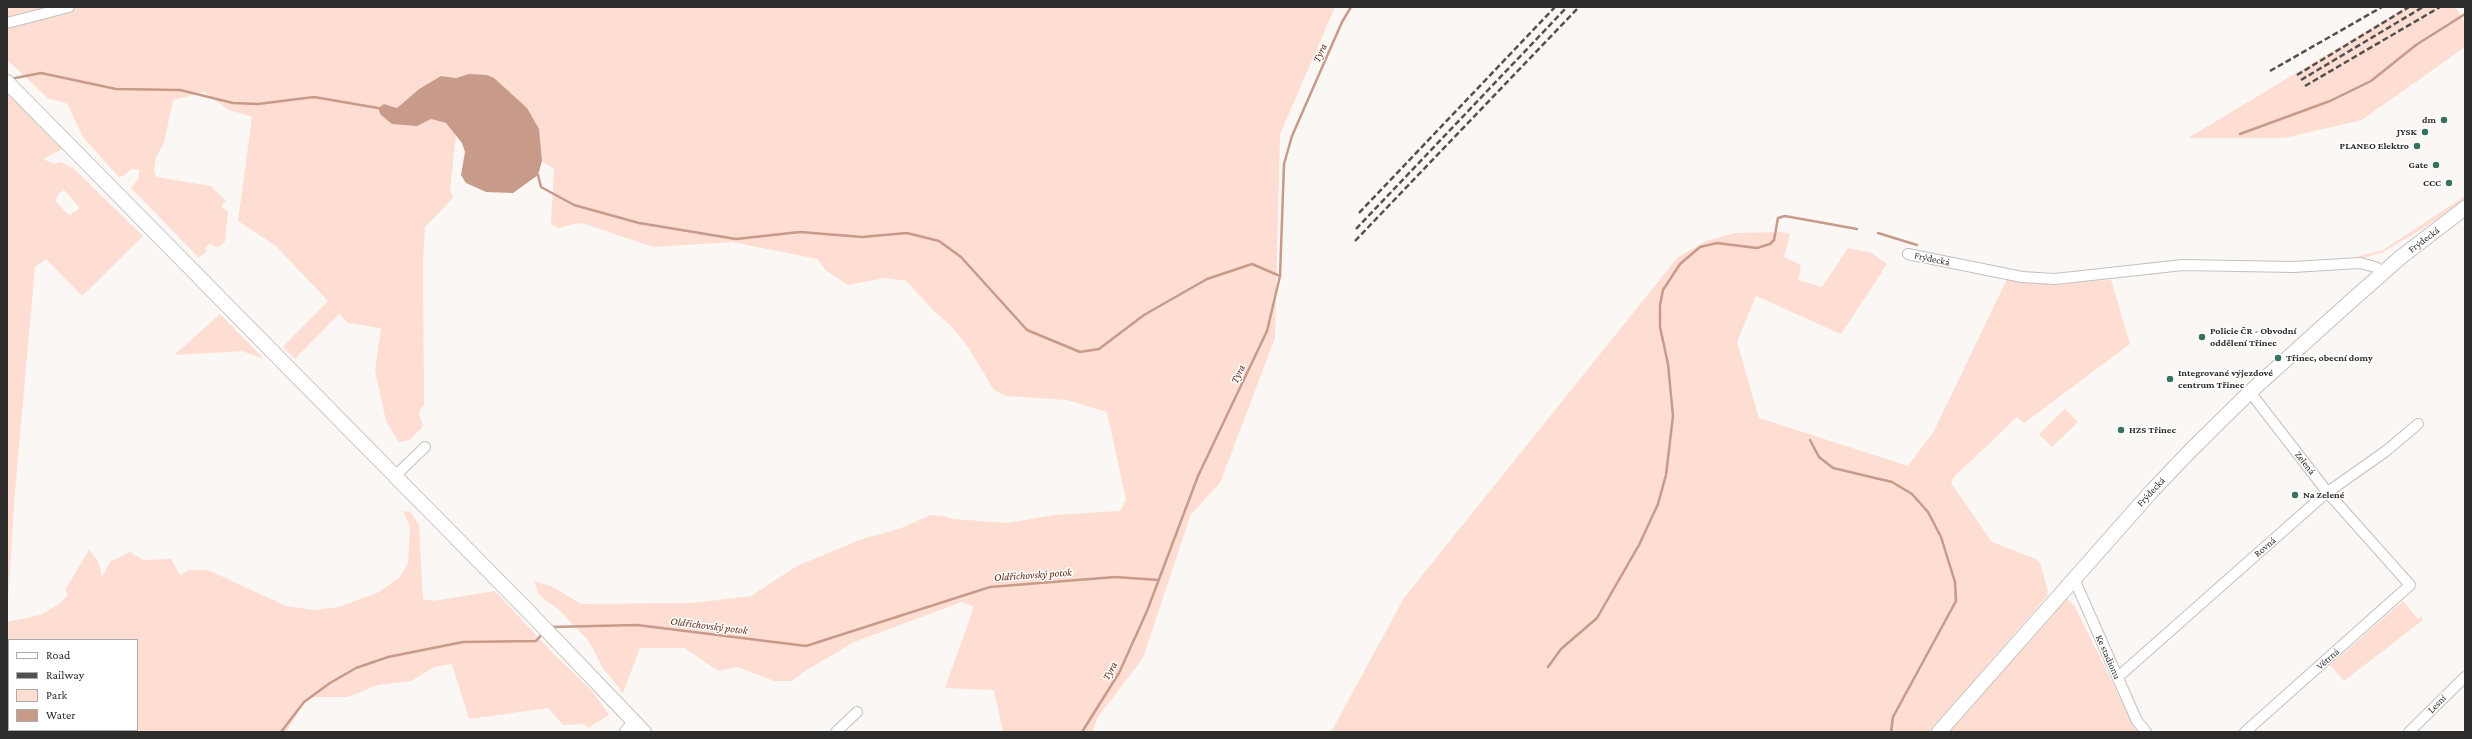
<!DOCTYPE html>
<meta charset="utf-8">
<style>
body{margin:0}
#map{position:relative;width:2472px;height:739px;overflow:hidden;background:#faf7f5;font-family:"Crimson Pro",serif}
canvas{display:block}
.frame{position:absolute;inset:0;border:8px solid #2e2d2c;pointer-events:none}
.legend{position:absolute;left:8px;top:639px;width:130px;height:92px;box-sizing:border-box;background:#fff;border:1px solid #ababab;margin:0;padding:5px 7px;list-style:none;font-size:12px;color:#2e2d2c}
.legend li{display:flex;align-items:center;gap:8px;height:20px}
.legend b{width:20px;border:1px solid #ababab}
</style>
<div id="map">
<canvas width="2472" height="739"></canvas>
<div class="frame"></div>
<ul class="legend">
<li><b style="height:5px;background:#fff"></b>Road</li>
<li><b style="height:5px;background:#535150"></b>Railway</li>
<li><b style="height:11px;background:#feded2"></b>Park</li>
<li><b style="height:11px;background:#c89a89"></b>Water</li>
</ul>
</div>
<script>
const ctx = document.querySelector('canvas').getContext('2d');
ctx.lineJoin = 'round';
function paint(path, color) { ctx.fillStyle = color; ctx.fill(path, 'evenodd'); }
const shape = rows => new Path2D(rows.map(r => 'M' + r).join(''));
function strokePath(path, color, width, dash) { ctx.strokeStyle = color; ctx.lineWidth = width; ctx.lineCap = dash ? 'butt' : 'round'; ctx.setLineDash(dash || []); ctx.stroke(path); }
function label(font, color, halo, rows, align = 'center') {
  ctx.font = font + ' "Crimson Pro",serif'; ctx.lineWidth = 3; ctx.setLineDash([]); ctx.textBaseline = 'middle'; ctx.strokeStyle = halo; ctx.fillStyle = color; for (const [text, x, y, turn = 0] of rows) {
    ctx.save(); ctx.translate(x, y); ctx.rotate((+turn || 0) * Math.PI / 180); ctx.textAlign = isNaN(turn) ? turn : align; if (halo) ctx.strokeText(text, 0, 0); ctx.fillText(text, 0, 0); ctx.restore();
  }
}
paint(shape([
 [7,7,1335,7,1280,134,1275,338,1220,483,1191,514,1143,658,1098,717,1092,732,1003,732,994,690,945,688,974,607,962,602,854,642,805,671,792,681,774,681,738,667,718,671,685,648,640,648,623,693,603,668,588,640,559,610,539,595,534,581,553,587,581,604,693,603,751,596,797,566,862,539,899,529,931,515,943,516,953,519,1007,523,1055,515,1120,511,1126,500,1107,412,1067,400,1006,396,994,390,968,347,951,326,936,313,906,281,885,278,848,285,825,270,818,259,732,242,653,247,585,224,578,223,559,228,551,224,554,169,542,161,540,146,503,87,494,78,469,74,456,78,441,76,419,89,397,108,384,104,431,119,446,123,456,135,450,189,453,198,425,227,423,264,424,405,420,410,419,414,423,426,410,440,399,442,386,421,375,371,381,328,348,323,339,314,295,359,283,347,328,301,276,246,238,221,252,117,227,109,204,92,173,100,164,143,156,157,154,170,156,177,211,186,226,201,222,204,222,208,228,211,225,241,221,246,216,247,210,244,205,248,207,251,199,258,131,188,139,178,139,170,131,169,125,175,119,177,83,137,67,103,49,99,7,60],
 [2406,7,2455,7,2465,23,2465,47,2362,120,2284,138,2188,138],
 [7,92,62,149,43,159,54,164,61,162,74,169,143,236,82,296,46,259,35,267,15,491,7,617],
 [64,190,79,207,78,210,69,215,55,201,59,193],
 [2465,196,2465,199,2427,226,2383,252,2357,260,2312,262,2308,261,2344,260,2383,250],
 [1780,232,1790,234,1784,257,1801,265,1798,280,1822,287,1848,248,1872,253,1887,264,1841,334,1756,296,1737,342,1759,418,1908,466,1934,431,2007,279,2030,283,2111,280,2130,344,2024,423,2017,417,1954,477,1951,483,1992,542,2036,559,2040,563,2048,591,2047,596,1930,732,1331,732,1404,598,1678,257,1706,241,1735,233],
 [220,314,264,359,242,351,174,355],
 [2065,409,2078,422,2052,447,2039,434],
 [403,511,410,512,419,525,423,599,433,601,495,591,552,652,592,691,609,715,588,728,584,724,563,725,548,708,469,719,452,664,434,667,411,681,378,685,348,697,308,697,286,732,7,732,7,622,40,615,59,604,68,595,65,590,89,550,98,561,102,577,110,562,130,552,143,560,171,559,180,575,189,570,208,570,286,606,314,610,339,607,379,592,400,577,408,563,410,527],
 [9,640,137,640,137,730,9,730],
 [2066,598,2074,605,2137,732,1948,732],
 [2403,601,2418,619,2421,617,2423,620,2344,681,2330,665]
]), '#feded2');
paint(shape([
 [469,74,487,75,494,78,527,108,539,129,542,161,538,175,513,193,486,192,466,183,461,175,465,152,462,143,446,123,431,119,417,126,392,124,381,115,378,108,384,104,397,108,419,89,441,76,456,78]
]), '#c89a89');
strokePath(shape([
 [10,79,41,73,116,89,180,90,233,103,258,104,314,97,378,108],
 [2240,134,2330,101,2371,81,2416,45,2465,14],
 [538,175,541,187,574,205,639,223,736,239,800,232,862,237,907,233,939,241,961,257,1027,330,1080,352,1099,349,1144,315,1207,279,1252,264,1280,276],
 [1878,233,1917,245],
 [1810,440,1819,457,1833,468,1892,482,1912,494,1928,512,1941,537,1955,582,1956,601,1893,717,1891,732],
 [551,627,637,625,806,646,990,587,1115,577,1159,580],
 [1548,667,1561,649,1597,618,1639,545,1658,504,1666,475,1673,416,1668,364,1660,327,1660,305,1663,290,1680,264,1700,247,1717,243,1757,248,1770,244,1774,240,1778,218,1785,216,1857,229],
 [281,732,304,702,330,683,356,668,388,657,463,642,536,641,542,634],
 [1082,732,1119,673,1147,611,1198,476,1267,331,1280,276,1284,164,1292,136,1342,22,1351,7]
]), '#c89a89', 2.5);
const street = shape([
 [7,23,69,7],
 [1908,254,2022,277,2055,279,2183,265,2293,267,2360,263,2375,267,2383,272],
 [395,476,425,447],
 [2074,579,2137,721,2146,732],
 [2118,677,2325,494,2386,451,2418,424],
 [836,732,857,712],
 [2245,732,2410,585,2328,493,2250,392],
 [2409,732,2465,677]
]);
const secondary = shape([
 [7,82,530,613,644,732],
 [627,732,635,723],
 [1939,732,2151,492,2190,451,2250,392,2351,301,2401,257,2465,208]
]);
strokePath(street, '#c4c0bf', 12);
strokePath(secondary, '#c4c0bf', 16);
strokePath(street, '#fff', 10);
strokePath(secondary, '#fff', 14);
strokePath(shape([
 [2270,71,2382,7],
 [2297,75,2409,7],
 [2301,80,2423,7],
 [2305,86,2440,7],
 [1359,213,1555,7],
 [1356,229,1567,7],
 [1355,241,1579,7]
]), '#535150', 2.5, [6, 3]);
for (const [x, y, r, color] of [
 [2444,120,4,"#36725c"],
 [2425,132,4,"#36725c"],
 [2417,146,4,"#36725c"],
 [2436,165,4,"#36725c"],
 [2449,183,4,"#36725c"],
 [2202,337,4,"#36725c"],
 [2278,358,4,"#36725c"],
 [2170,379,4,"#36725c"],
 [2121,430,4,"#36725c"],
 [2295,495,4,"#36725c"]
]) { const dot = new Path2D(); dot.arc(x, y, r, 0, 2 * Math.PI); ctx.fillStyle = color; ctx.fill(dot); strokePath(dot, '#fff', 1.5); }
label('bold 10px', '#2e2d2c', '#fff', [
 ["dm",2436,120],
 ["JYSK",2417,132],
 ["PLANEO Elektro",2409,146],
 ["Gate",2428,165],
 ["CCC",2441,183],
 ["Policie ČR - Obvodní",2210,331,"left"],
 ["oddělení Třinec",2210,343,"left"],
 ["Třinec, obecní domy",2286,358,"left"],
 ["Integrované výjezdové",2178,373,"left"],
 ["centrum Třinec",2178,385,"left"],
 ["HZS Třinec",2129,430,"left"],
 ["Na Zelené",2303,495,"left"]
], 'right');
label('10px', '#2e2d2c', '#fff', [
 ["Frýdecká",2424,240,-37],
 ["Frýdecká",1932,259,12],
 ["Zelená",2305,463,52],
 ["Frýdecká",2151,492,-47],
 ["Rovná",2265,547,-41],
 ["Ke stadionu",2108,657,66],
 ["Větrná",2328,659,-42],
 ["Lesní",2437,704,-45]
]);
label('italic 11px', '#622912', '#fff', [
 ["Tyra",1320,53,-66],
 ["Tyra",1238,374,-65],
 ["Oldřichovský potok",1033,575,-4],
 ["Oldřichovský potok",709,626,7],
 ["Tyra",1110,671,-61]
]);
</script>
